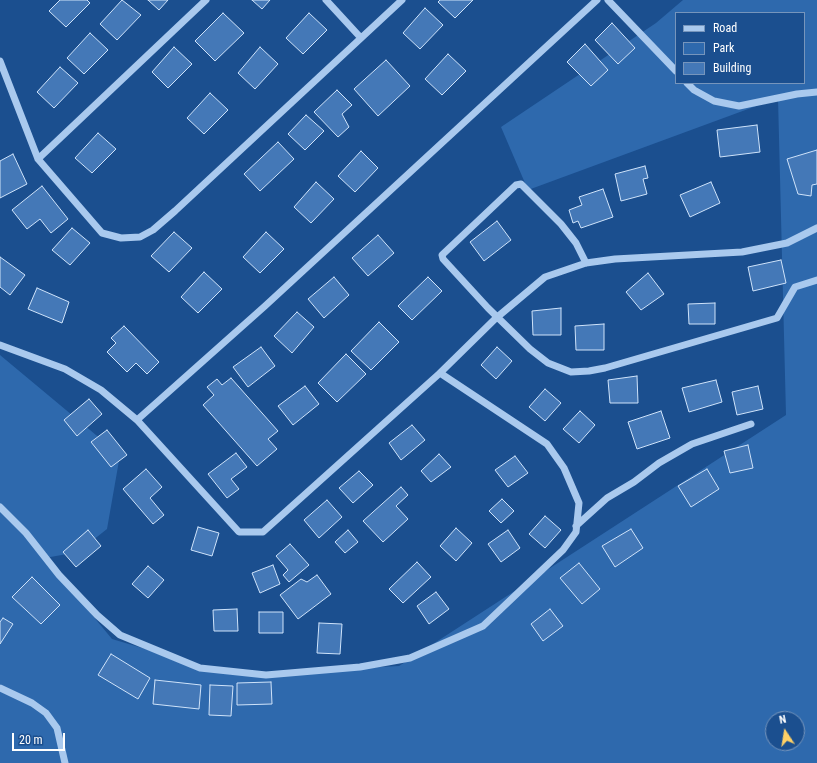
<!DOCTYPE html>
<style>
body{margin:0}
#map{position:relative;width:817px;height:763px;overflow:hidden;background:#1b4f8f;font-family:"Roboto Condensed",sans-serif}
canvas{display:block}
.legend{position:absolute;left:675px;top:12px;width:130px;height:72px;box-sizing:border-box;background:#1b4f8f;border:1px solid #7695bc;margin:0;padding:5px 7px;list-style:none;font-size:12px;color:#fff}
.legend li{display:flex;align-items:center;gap:8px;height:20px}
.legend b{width:20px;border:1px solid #7695bc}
.north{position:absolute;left:765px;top:711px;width:40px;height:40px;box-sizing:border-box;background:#1b4f8f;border:1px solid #7695bc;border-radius:50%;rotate:348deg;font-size:11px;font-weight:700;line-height:16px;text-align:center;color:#fff}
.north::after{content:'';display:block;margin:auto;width:14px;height:18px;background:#ffd166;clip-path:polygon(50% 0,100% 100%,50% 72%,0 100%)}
.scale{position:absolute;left:12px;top:733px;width:53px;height:18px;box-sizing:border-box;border:2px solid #fff;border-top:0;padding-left:5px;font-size:12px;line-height:14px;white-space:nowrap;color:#fff;-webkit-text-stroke:3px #1b4f8f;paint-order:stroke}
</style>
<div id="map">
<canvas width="817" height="763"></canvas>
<ul class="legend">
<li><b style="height:5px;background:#a9c9ee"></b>Road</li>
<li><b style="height:11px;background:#2e69ad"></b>Park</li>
<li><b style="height:11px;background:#4478b7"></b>Building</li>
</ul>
<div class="north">N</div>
<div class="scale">20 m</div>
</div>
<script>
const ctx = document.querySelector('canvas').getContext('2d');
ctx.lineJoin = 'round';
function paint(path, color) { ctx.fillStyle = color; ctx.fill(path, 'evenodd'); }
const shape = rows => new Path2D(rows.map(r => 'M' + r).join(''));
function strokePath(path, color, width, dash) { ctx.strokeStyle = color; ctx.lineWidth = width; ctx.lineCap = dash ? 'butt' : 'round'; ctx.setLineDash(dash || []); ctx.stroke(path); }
paint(shape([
 [683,0,817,0,817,763,0,763,0,355,120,455,107,529,78,552,45,558,112,639,233,675,399,666,786,415,778,98,528,190,501,127,656,23],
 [676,13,804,13,804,83,676,83],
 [773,719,797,719,797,743,773,743]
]), '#2e69ad');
const building = shape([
 [60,0,87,0,90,3,66,27,49,11,60,0],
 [122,0,141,15,117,40,100,24,122,0],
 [148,0,168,0,159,10,148,0],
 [252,0,270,0,262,9,252,0],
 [440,0,473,0,455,18,438,2,440,0],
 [425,8,443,25,420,49,403,33,425,8],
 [223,13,244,33,215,61,195,41,223,13],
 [309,13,327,30,303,54,286,38,309,13],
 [612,23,635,48,618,64,595,40,612,23],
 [90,33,108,50,84,74,67,58,90,33],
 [585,44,608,70,591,86,567,62,585,44],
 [174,47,192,64,168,88,152,72,174,47],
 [260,47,278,64,255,89,238,73,260,47],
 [448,54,466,71,442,95,425,79,448,54],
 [386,60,410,86,378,116,354,89,386,60],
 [60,67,78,83,54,108,37,92,60,67],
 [337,90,352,105,342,114,349,127,338,137,314,112,337,90],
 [210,93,228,110,204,134,187,118,210,93],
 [306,115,324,131,305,150,288,134,306,115],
 [757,125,760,152,720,157,717,130,757,125],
 [98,133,116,149,92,173,75,158,98,133],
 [278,142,294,159,260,191,244,174,278,142],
 [817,150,817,184,812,185,811,196,798,194,787,159,817,150],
 [361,151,378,168,355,192,338,176,361,151],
 [13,154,27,184,0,198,0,161,13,154],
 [645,166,648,178,643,179,647,194,621,201,615,174,645,166],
 [316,182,334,199,311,223,294,207,316,182],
 [711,182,720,203,690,217,680,195,711,182],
 [42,186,68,219,51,233,40,219,27,229,12,210,42,186],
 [603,189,613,217,581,228,578,221,573,223,569,210,582,205,579,197,603,189],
 [497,221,511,240,484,261,470,242,497,221],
 [72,228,90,243,70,265,52,250,72,228],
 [174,232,192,248,169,272,151,256,174,232],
 [266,232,284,249,260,273,243,257,266,232],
 [378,235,394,253,368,276,352,258,378,235],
 [0,257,25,275,10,295,0,287,0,257],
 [781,260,786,283,753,291,748,267,781,260],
 [204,272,222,289,198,313,181,297,204,272],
 [648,273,664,294,641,310,626,292,648,273],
 [334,277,349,295,324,318,308,299,334,277],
 [428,277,442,291,412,320,398,306,428,277],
 [37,288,69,302,62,323,28,309,37,288],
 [715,303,715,324,689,324,688,304,715,303],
 [561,308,561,335,533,335,532,311,561,308],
 [297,312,314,327,292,353,274,336,297,312],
 [379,322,399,342,371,370,351,351,379,322],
 [604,324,604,350,576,350,575,326,604,324],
 [124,326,159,362,147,374,136,363,127,372,107,352,116,343,111,338,124,326],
 [261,347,275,366,248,387,233,367,261,347],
 [497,347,512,361,496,379,481,365,497,347],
 [346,354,366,374,337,402,318,383,346,354],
 [637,376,638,403,610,403,608,380,637,376],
 [231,378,278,431,268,439,277,449,257,466,203,405,214,395,207,387,217,379,222,385,231,378],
 [716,380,722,402,689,412,682,388,716,380],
 [305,386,319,404,293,425,278,406,305,386],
 [758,386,763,409,737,415,732,392,758,386],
 [545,389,561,403,545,421,529,407,545,389],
 [89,399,102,414,77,436,64,420,89,399],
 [580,411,595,425,579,443,563,429,580,411],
 [661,411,670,438,637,449,628,422,661,411],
 [412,425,425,440,401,460,389,443,412,425],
 [107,430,127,455,111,467,91,442,107,430],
 [748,445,753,468,730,473,724,451,748,445],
 [236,453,247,467,231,479,239,489,227,498,208,474,236,453],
 [439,454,451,467,431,482,421,471,439,454],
 [515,456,528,473,508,487,495,470,515,456],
 [146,469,162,487,150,498,164,515,153,524,123,489,146,469],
 [707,469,719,489,691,507,678,486,707,469],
 [359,471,373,485,353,503,339,488,359,471],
 [401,487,408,495,396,506,408,519,383,542,363,521,401,487],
 [502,499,514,511,501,523,489,511,502,499],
 [327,500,342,517,319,538,304,520,327,500],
 [545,516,561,530,545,548,529,534,545,516],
 [198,527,219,533,212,556,191,550,198,527],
 [456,528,472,543,456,561,440,546,456,528],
 [631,529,643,548,615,567,602,546,631,529],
 [88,530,101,546,76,567,63,552,88,530],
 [348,530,358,542,345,553,335,542,348,530],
 [508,530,520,548,501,562,488,544,508,530],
 [290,544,309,565,289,582,283,575,288,570,276,556,290,544],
 [417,562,431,577,403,603,389,589,417,562],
 [579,563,600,589,582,604,560,578,579,563],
 [273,565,280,584,260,593,252,573,273,565],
 [148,566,164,580,148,598,132,584,148,566],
 [317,575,331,594,298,619,280,595,301,579,307,582,317,575],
 [32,577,60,605,41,624,12,597,32,577],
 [436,592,449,609,429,624,417,606,436,592],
 [237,609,238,631,214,631,213,610,237,609],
 [550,609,563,626,543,641,531,624,550,609],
 [259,612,283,612,283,633,259,633,259,612],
 [3,618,13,624,0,644,0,622,3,618],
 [319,623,342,624,340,654,317,653,319,623],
 [111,654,150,678,138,699,98,675,111,654],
 [155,680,201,685,199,709,153,704,155,680],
 [271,682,272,704,237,705,237,683,271,682],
 [210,685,233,686,231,716,209,715,210,685]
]);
paint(building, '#4478b7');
strokePath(building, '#cfe3fa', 1);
strokePath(shape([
 [326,0,361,38],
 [608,0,676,71],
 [0,61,38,159,102,233,121,238,140,237,153,230,175,211,402,0],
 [687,83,694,90,714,101,739,106,797,94,817,92],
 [38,159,206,0],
 [586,263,576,243,561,224,521,184,516,185,442,255,443,259,488,308,530,349,548,363,571,372,589,371,605,368,777,318,795,287,817,280],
 [0,345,65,369,101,390,137,420,239,532,263,532,440,373],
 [137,420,265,306,597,0],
 [0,507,26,533,59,575,97,615,120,635,200,668,266,675,360,667,410,658,483,626,563,550,576,532,579,503,564,468,547,444,440,373,495,319,545,277,586,263,615,259,742,252,787,243,817,228],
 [576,526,607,498,634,482,659,463,692,444,751,424],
 [0,688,32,703,46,713,57,728,65,763]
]), '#a9c9ee', 7);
</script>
